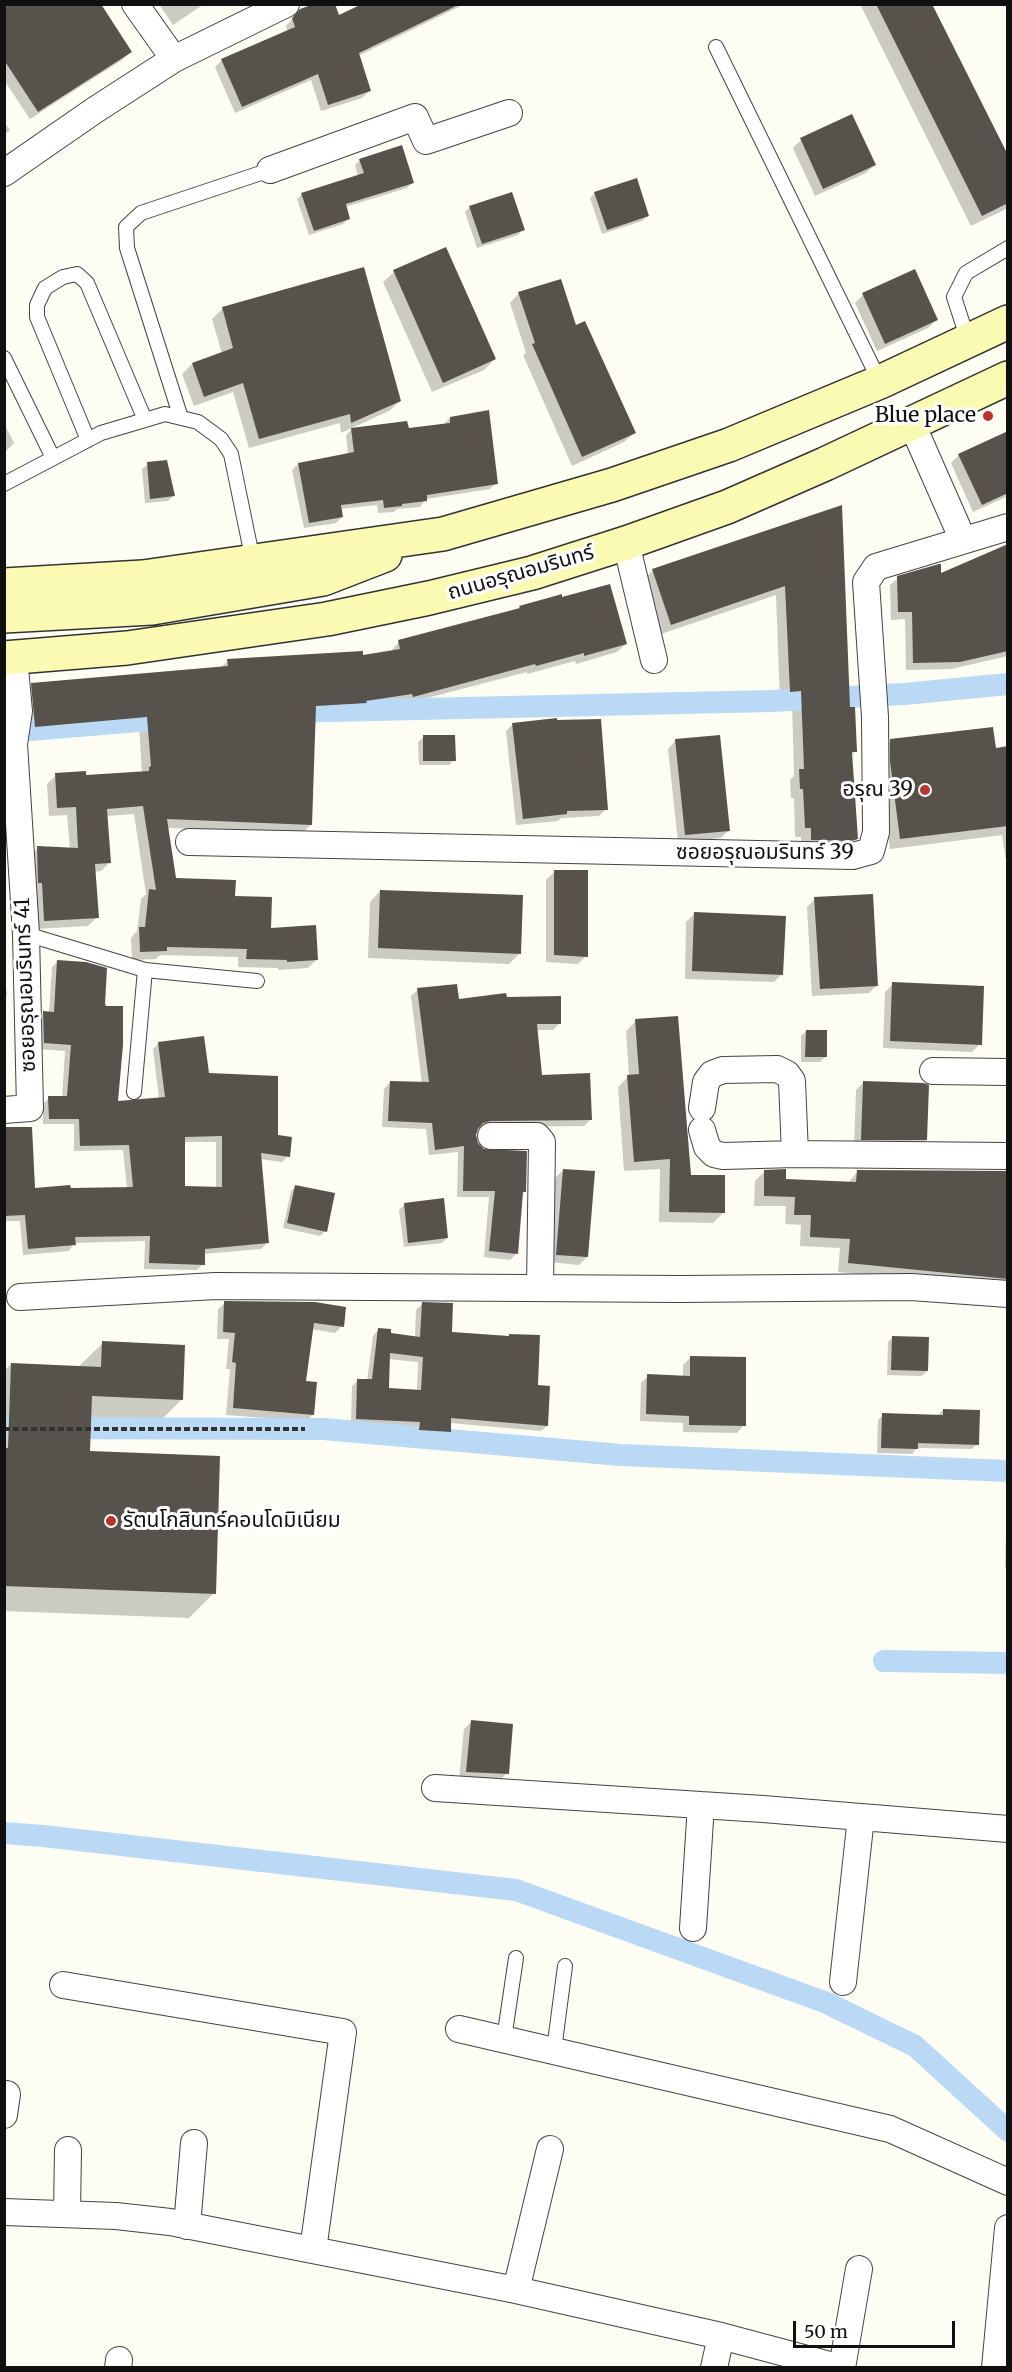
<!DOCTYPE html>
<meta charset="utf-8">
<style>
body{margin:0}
#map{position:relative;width:1012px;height:2372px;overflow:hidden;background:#fefdf4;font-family:Merriweather,serif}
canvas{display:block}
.frame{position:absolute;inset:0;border:6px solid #101010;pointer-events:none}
.scale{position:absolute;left:793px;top:2321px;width:162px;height:27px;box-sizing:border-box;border:3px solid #101010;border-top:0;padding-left:8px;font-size:18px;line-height:21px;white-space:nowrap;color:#101010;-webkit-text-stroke:4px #fff;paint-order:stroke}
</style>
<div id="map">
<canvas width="1012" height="2372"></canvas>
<div class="frame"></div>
<div class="scale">50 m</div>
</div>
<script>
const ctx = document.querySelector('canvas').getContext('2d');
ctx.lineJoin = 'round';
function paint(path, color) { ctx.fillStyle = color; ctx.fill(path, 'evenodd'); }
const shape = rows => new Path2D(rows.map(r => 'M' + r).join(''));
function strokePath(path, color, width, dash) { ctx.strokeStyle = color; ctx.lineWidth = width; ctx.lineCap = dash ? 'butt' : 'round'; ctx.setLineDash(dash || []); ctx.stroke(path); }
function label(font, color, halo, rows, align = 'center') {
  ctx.font = font + ' Merriweather,"Noto Sans Thai",serif'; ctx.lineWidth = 6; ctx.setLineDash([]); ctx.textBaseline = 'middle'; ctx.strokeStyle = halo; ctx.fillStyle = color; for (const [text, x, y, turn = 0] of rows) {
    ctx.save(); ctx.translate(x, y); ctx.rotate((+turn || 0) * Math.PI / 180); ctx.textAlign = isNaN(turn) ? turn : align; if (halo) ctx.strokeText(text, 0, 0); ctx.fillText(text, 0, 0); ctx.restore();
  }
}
paint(shape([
 [159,4,204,4,173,25],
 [365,4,465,4,358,56,369,91,362,98,321,111,311,80,235,113,215,67,222,60,288,32,286,26,293,18,338,17],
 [860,4,930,4,1008,158,1008,208,971,226],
 [4,10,130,52,122,60,30,119,4,80],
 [852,116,874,165,866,173,815,196,793,148,801,140],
 [4,122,10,130,4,135],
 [360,160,412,183,407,188,345,207,348,219,343,224,309,235,297,199,302,194,358,176,355,165],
 [595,193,648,216,642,221,602,234,590,198],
 [470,207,523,230,518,235,477,248,465,212],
 [445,249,495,359,484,370,432,392,383,282,394,272],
 [914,271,936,320,928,328,877,351,855,303,863,295],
 [519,293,575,327,634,433,624,442,572,466,523,355,526,353,510,303],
 [223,308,400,401,389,411,341,433,340,423,249,448,233,392,194,406,182,374,192,364,222,354,212,319],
 [450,418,496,483,490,489,426,499,420,507,397,509,394,512,378,513,377,505,340,509,342,517,336,523,304,528,292,470,298,464,348,454,346,435,352,429,408,430,444,424],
 [4,423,14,443,4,453],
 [1008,433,1008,496,973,512,951,463,959,455],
 [148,464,173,496,168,501,145,503,142,469],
 [840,507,848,709,855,751,851,756,857,838,847,848,802,850,801,837,795,837,794,798,791,798,790,780,794,776,792,701,780,701,776,595,661,634,643,580,653,570],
 [1008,546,1008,656,951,669,906,670,905,619,891,620,890,585,898,578,940,575],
 [520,607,626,644,617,652,576,664,575,661,527,674,527,672,404,704,403,702,358,709,356,711,314,714,311,825,302,833,167,828,174,880,234,898,270,929,317,959,308,968,278,970,278,968,238,967,238,957,160,955,156,959,132,960,131,938,137,931,141,899,146,894,134,814,106,816,110,862,101,871,94,872,97,917,88,926,35,929,29,857,38,848,70,849,67,815,49,816,47,784,56,775,85,777,142,773,139,725,27,735,23,693,32,684,220,668,228,661,362,656,390,652,399,642,516,611],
 [513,724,606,809,599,816,561,818,558,821,516,825,506,731],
 [424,737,454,760,449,765,419,765,418,742],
 [676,740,729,830,721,838,678,842,668,749],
 [891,741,994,750,1008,748,1008,874,1002,835,890,849,880,773,880,752],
 [554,872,586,956,578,964,546,962,546,880],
 [380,891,520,953,509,964,368,958,370,902],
 [815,899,877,985,869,993,812,996,807,907],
 [694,914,782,974,774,982,685,979,686,922],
 [58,961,103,1004,116,1103,159,1099,153,1049,159,1043,207,1074,277,1137,288,1156,282,1162,260,1159,267,1243,261,1249,203,1254,203,1264,197,1270,144,1269,145,1241,74,1243,69,1251,23,1255,20,1221,4,1221,4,1129,34,1190,127,1188,123,1150,74,1151,74,1124,43,1124,43,1104,49,1098,62,1098,65,1051,38,1049,37,1019,43,1013,49,1013,52,967],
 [184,1142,216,1142,216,1189,184,1188],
 [4,967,7,996,4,998],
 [893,984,980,1044,972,1052,883,1048,885,992],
 [418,990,458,1001,505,999,560,1023,553,1030,536,1030,540,1076,591,1119,584,1126,483,1127,476,1129,475,1135,476,1144,525,1191,522,1195,517,1253,510,1260,484,1257,489,1197,457,1197,458,1152,429,1155,426,1129,382,1127,384,1089,390,1082,422,1084,411,996],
 [4,1018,6,1061,4,1062],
 [636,1021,689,1176,723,1213,713,1223,659,1222,660,1169,624,1171,618,1087,629,1076,626,1031],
 [806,1031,825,1057,820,1062,801,1062,801,1036],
 [864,1082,926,1140,918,1148,854,1147,856,1090],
 [563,1170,587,1257,579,1265,549,1262,555,1178],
 [765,1171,784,1180,848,1183,858,1171,1008,1172,1008,1290,964,1284,838,1272,840,1248,800,1246,801,1225,785,1224,786,1206,754,1206,755,1181],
 [296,1186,325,1231,320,1236,283,1228,291,1191],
 [404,1205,447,1238,442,1243,404,1247,399,1210],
 [225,1303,342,1326,335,1333,311,1329,304,1383,313,1414,306,1421,226,1415,230,1369,226,1369,229,1339,217,1339,218,1309],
 [422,1304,450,1333,507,1338,509,1335,537,1387,547,1426,541,1431,450,1423,449,1431,444,1437,414,1435,414,1427,351,1424,352,1386,358,1380,367,1381,373,1336,378,1330,389,1335,415,1338,416,1310],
 [388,1359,418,1362,417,1391,387,1390],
 [893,1337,927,1371,922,1376,887,1375,888,1342],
 [103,1343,181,1400,157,1424,90,1421,89,1452,214,1593,189,1618,4,1611,4,1371,11,1364,78,1367],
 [690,1358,744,1425,737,1433,683,1432,683,1423,640,1421,641,1383,648,1376,683,1377,683,1365],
 [943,1410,977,1444,972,1449,917,1448,912,1454,877,1453,878,1420,883,1415,938,1415],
 [1008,1533,1008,1568,1005,1568,1006,1535],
 [472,1721,507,1773,499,1781,459,1779,464,1729]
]), '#0003');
strokePath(shape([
 [287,712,772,701,904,694,1008,684],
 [4,732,176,718],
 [4,1428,323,1429,621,1455,1008,1471],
 [884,1661,1008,1663],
 [4,1833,43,1836,516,1890,827,2003,915,2046,1008,2131]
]), '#bad9f4', 22);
paint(shape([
 [10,4,101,4,132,52,38,112,4,60,4,8],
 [314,4,335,4,339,15,362,4,460,4,359,53,371,91,328,105,318,74,242,107,221,59,295,27,292,18,300,9],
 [876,4,932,4,1008,155,1008,203,982,216],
 [852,114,876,165,823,189,800,138],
 [402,145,414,183,346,204,350,219,314,231,301,193,364,173,359,159],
 [637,178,649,216,607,230,594,192],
 [512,192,525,230,482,244,469,206],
 [446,247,496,359,443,383,393,270],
 [364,267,401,401,351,423,350,414,259,439,243,383,204,397,192,363,233,348,222,307],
 [915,269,938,320,885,344,862,293],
 [561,279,576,325,585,321,636,433,582,457,532,344,535,343,518,292],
 [489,410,498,484,427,495,427,501,402,504,402,506,384,508,383,500,341,505,343,517,309,523,298,463,354,452,351,428,407,421,409,428,450,423,450,417],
 [1008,431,1008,493,982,505,958,454],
 [167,460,175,496,150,499,147,462],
 [842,505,850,707,855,707,857,752,852,752,858,839,851,841,811,840,811,828,805,828,803,789,800,789,799,769,804,769,801,691,790,692,785,586,671,625,652,569],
 [1008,544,1008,651,960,662,913,663,912,612,898,612,897,576,939,564,941,564,941,573],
 [610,584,627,644,584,656,584,653,536,666,535,664,413,697,412,694,366,701,367,703,316,706,312,825,167,819,176,878,236,880,235,896,272,897,271,928,316,925,318,960,287,962,287,960,246,959,247,949,167,947,167,951,140,952,139,927,145,927,149,889,156,890,143,806,107,809,111,863,95,864,99,918,44,921,42,883,38,883,37,846,78,848,76,807,57,808,55,773,86,771,86,775,149,771,149,767,151,766,147,717,35,727,31,683,228,666,227,659,363,651,363,655,400,649,398,640,520,608,519,606,562,594,562,597],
 [557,718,557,720,601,719,608,810,567,811,567,814,523,819,512,723],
 [993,727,996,748,1008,746,1008,826,900,839,890,761,890,739],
 [423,735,455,735,456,761,423,761],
 [720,735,730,831,685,835,675,739],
 [554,870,588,870,588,957,554,955],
 [380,890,523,895,521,954,378,948],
 [873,894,878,986,820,989,814,897],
 [694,912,786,916,783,975,692,971],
 [57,960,86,962,107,968,105,1004,106,1006,123,1006,123,1045,118,1101,165,1097,158,1042,204,1036,209,1073,278,1076,278,1135,292,1137,290,1157,261,1153,269,1243,205,1249,205,1265,149,1263,150,1236,75,1237,76,1245,28,1249,25,1215,4,1216,4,1127,32,1127,35,1188,70,1185,71,1188,133,1187,129,1145,80,1146,79,1119,49,1119,48,1096,67,1096,71,1045,44,1043,43,1011,54,1012],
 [222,1136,222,1187,185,1186,185,1137],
 [892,982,984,986,982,1045,890,1041],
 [457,984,459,999,506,993,507,997,561,996,561,1024,537,1024,542,1075,590,1073,592,1120,491,1121,483,1123,478,1129,476,1135,478,1143,484,1149,527,1151,526,1192,523,1192,518,1254,489,1251,495,1191,463,1191,464,1146,435,1150,432,1123,388,1121,390,1081,429,1082,417,988],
 [678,1016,691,1175,725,1175,725,1213,669,1212,670,1159,634,1162,627,1075,639,1074,635,1019],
 [806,1030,827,1030,827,1057,805,1057],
 [863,1081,924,1083,929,1085,927,1140,861,1140],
 [563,1169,595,1171,588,1257,556,1255],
 [786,1169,786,1179,856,1182,857,1170,1008,1171,1008,1279,848,1263,850,1239,810,1237,811,1215,794,1215,795,1197,764,1196,764,1170],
 [295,1185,335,1193,327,1232,287,1223],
 [444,1198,448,1238,408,1243,404,1203],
 [224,1301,315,1302,346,1307,344,1327,314,1323,306,1381,317,1382,314,1415,233,1408,236,1363,232,1362,235,1333,223,1332],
 [422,1302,453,1303,452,1332,509,1336,509,1334,540,1335,538,1385,550,1386,548,1426,451,1418,451,1432,419,1430,420,1422,356,1419,357,1379,372,1379,378,1328,391,1329,391,1333,420,1337],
 [390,1353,423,1357,421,1390,389,1388],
 [892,1336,929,1337,928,1371,891,1370],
 [102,1341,185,1345,183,1400,92,1396,90,1451,220,1456,216,1594,4,1586,4,1448,8,1448,11,1363,101,1367],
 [690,1356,746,1357,746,1426,689,1425,689,1416,646,1414,647,1374,690,1376],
 [943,1409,980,1410,979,1445,918,1443,918,1449,881,1448,882,1413,943,1415],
 [471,1720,513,1724,509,1774,466,1772]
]), '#58524d');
const service = shape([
 [716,47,880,382],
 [968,340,954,297,966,273,1008,248],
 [4,358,53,458],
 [181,418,127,248,126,227,141,213,270,170],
 [88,440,37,317,37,305,45,288,63,277,77,274,87,283,145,420],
 [4,484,101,433,165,414,198,422,221,439,231,454,253,561],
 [26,934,145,970,257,981],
 [134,1092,145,970],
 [504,2039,516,1958],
 [554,2050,565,1966]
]);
const minor = shape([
 [135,4,174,59],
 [270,170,415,117,426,141,509,113],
 [4,173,95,110,174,59,286,4],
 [912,424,963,540],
 [626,543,654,660],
 [189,842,853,856,871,851,876,832,875,717,866,582,876,567,1008,527],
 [933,1071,1008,1072],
 [702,1108,706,1082,712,1074,723,1070,777,1069,787,1074,792,1081,795,1154],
 [4,1110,30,1108,26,934,14,744,19,711,14,658],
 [702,1130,707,1147,714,1154,723,1156,795,1154,1008,1156],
 [491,1136,537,1136,542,1142,540,1288],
 [20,1297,216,1286,681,1289,911,1287,1008,1294],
 [435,1788,763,1809,1008,1829],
 [693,1928,701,1805],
 [843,1982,861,1817],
 [63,1985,343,2032,313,2250],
 [459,2029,890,2129,1008,2182],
 [4,2115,7,2094],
 [4,2212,116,2216,170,2222,516,2290,721,2336,841,2368],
 [67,2214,68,2150],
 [187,2226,194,2143],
 [516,2290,550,2149],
 [118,2368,119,2360],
 [714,2368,721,2336],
 [842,2368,859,2269],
 [995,2368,1008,2228]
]);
const secondary = shape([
 [4,585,143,577,443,534,612,485,729,445,880,382,1008,322],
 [4,616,152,608,323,579,385,555],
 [4,658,127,648,327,619,429,598,532,573,626,543,727,507,825,464,1008,378]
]);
strokePath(service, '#434343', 16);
strokePath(minor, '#434343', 28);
strokePath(secondary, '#323232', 36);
strokePath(shape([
 [4,1429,305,1429]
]), '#323232', 4, [6, 3]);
strokePath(service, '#fff', 14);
strokePath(minor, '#fff', 26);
strokePath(secondary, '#fbfab2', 33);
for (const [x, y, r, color] of [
 [988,416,6,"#bc332d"],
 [925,790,6,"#bc332d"],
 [111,1521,6,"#bc332d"]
]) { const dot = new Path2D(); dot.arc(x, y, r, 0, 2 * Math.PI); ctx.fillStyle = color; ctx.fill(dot); strokePath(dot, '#fff', 2); }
label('21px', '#101010', '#fff', [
 ["Blue place",976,416],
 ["อรุณ 39",913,790],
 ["รัตนโกสินทร์คอนโดมิเนียม",123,1521,"left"]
], 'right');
label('21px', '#101010', '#fff', [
 ["ถนนอรุณอมรินทร์",521,573,-16],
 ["ซอยอรุณอมรินทร์ 39",765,853],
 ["ซอยอรุณอมรินทร์ 41",26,985,-92]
]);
</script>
